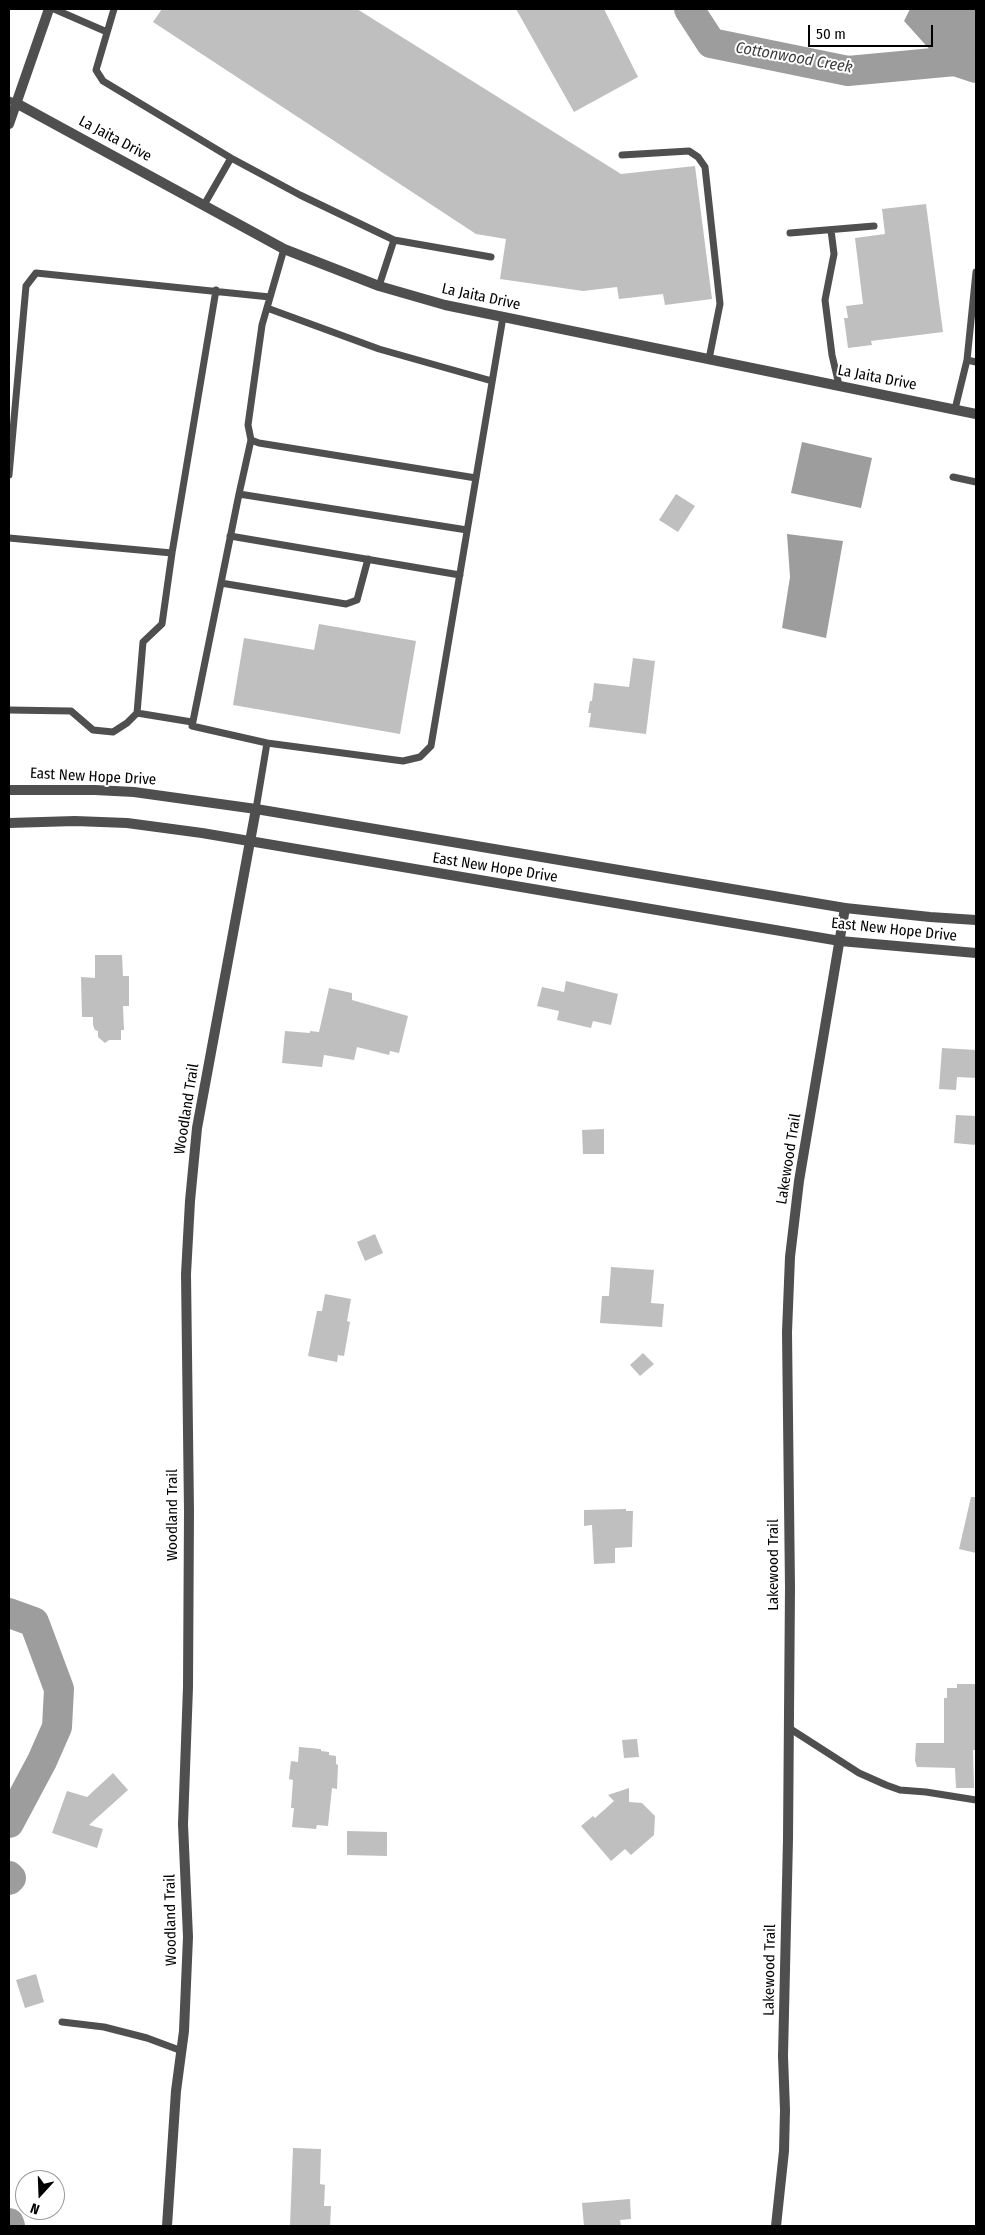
<!DOCTYPE html>
<style>
body{margin:0}
#map{position:relative;width:985px;height:2235px;overflow:hidden;background:#fff;font-family:"Fira Sans Condensed",sans-serif}
canvas{display:block}
.frame{position:absolute;inset:0;border:10px solid #000;pointer-events:none}
.north{position:absolute;left:15px;top:2170px;width:50px;height:50px;box-sizing:border-box;background:#fff;border:1px solid #999;border-radius:50%;rotate:200deg;font-size:14px;font-weight:700;line-height:20px;text-align:center;color:#000}
.north::after{content:'';display:block;margin:auto;width:18px;height:22px;background:#000;clip-path:polygon(50% 0,100% 100%,50% 72%,0 100%)}
.scale{position:absolute;left:808px;top:25px;width:125px;height:22px;box-sizing:border-box;border:2px solid #000;border-top:0;padding-left:6px;font-size:15px;line-height:18px;white-space:nowrap;color:#000;-webkit-text-stroke:4px #fff;paint-order:stroke}
</style>
<div id="map">
<canvas width="985" height="2235"></canvas>
<div class="frame"></div>
<div class="north">N</div>
<div class="scale">50 m</div>
</div>
<script>
const ctx = document.querySelector('canvas').getContext('2d');
ctx.lineJoin = 'round';
function paint(path, color) { ctx.fillStyle = color; ctx.fill(path, 'evenodd'); }
const shape = rows => new Path2D(rows.map(r => 'M' + r).join(''));
function strokePath(path, color, width, dash) { ctx.strokeStyle = color; ctx.lineWidth = width; ctx.lineCap = dash ? 'butt' : 'round'; ctx.setLineDash(dash || []); ctx.stroke(path); }
function label(font, color, halo, rows, align = 'center') {
  ctx.font = font + ' "Fira Sans Condensed",sans-serif'; ctx.lineWidth = 4; ctx.setLineDash([]); ctx.textBaseline = 'middle'; ctx.strokeStyle = halo; ctx.fillStyle = color; for (const [text, x, y, turn = 0] of rows) {
    ctx.save(); ctx.translate(x, y); ctx.rotate((+turn || 0) * Math.PI / 180); ctx.textAlign = isNaN(turn) ? turn : align; if (halo) ctx.strokeText(text, 0, 0); ctx.fillText(text, 0, 0); ctx.restore();
  }
}
paint(shape([
 [910,9,976,9,976,60,941,62,904,21],
 [802,442,872,458,861,508,791,493],
 [787,534,843,541,826,638,782,628,790,577]
]), '#9d9d9d');
strokePath(shape([
 [689,9,711,43,848,71,955,61,976,68],
 [9,1613,34,1622,59,1689,57,1727,42,1761,9,1823],
 [9,1876,11,1878,9,1880],
 [9,2223,10,2226]
]), '#9d9d9d', 30);
paint(shape([
 [162,9,357,9,621,174,695,166,712,299,665,305,663,294,619,299,617,287,583,291,500,279,506,239,476,234,153,22],
 [516,9,604,9,638,77,574,112],
 [926,204,943,332,871,341,872,345,848,348,844,318,848,318,846,306,863,304,855,238,885,234,882,209],
 [676,494,695,506,678,532,659,520],
 [319,624,416,641,400,734,233,705,244,638,314,650],
 [633,658,655,661,646,734,589,727,591,713,588,713,590,701,592,701,594,683,629,687],
 [95,955,122,955,123,976,129,976,129,1006,123,1006,124,1030,121,1030,121,1040,109,1040,105,1043,98,1037,98,1031,95,1030,93,1025,93,1017,82,1017,81,977,95,978],
 [566,981,618,994,611,1025,593,1021,591,1028,557,1020,559,1011,537,1006,542,987,564,992],
 [329,988,352,993,352,1000,408,1016,399,1053,390,1051,389,1055,357,1047,354,1060,324,1055,322,1067,282,1063,285,1031,310,1033,310,1031,319,1032],
 [942,1048,976,1050,976,1078,957,1077,956,1090,939,1089],
 [956,1115,976,1116,976,1145,954,1143],
 [604,1129,604,1154,583,1154,582,1130],
 [375,1234,383,1253,365,1261,357,1242],
 [611,1267,654,1270,651,1303,664,1304,662,1327,600,1323,602,1296,609,1296],
 [325,1294,351,1299,347,1321,350,1322,344,1356,338,1355,337,1362,308,1356,317,1311,322,1311],
 [643,1353,654,1364,640,1376,630,1365],
 [971,1497,976,1497,976,1553,959,1549],
 [626,1509,626,1511,633,1511,632,1547,615,1548,615,1563,594,1564,592,1525,584,1526,584,1510],
 [957,1684,976,1684,976,1750,973,1750,974,1788,956,1788,955,1768,917,1767,915,1761,916,1743,944,1743,944,1698,947,1698,947,1688,957,1688],
 [637,1739,639,1757,624,1758,622,1740],
 [299,1747,321,1749,321,1751,329,1752,329,1755,336,1756,336,1764,338,1765,337,1789,332,1788,328,1826,317,1825,316,1829,292,1827,294,1808,291,1808,293,1780,289,1779,291,1761,298,1762],
 [113,1773,128,1790,89,1825,103,1829,97,1848,52,1833,67,1791,87,1797],
 [629,1788,629,1802,642,1803,655,1816,654,1835,631,1855,625,1849,611,1861,581,1826,593,1816,595,1818,614,1801,608,1795],
 [347,1831,387,1832,387,1856,347,1855],
 [36,1974,44,2002,25,2008,16,1980],
 [293,2148,321,2149,320,2184,325,2185,324,2206,331,2206,330,2226,290,2226],
 [630,2199,631,2219,620,2220,621,2226,584,2226,582,2203]
]), '#bfbfbf');
strokePath(shape([
 [54,9,107,32],
 [114,9,96,70,103,81,231,158,300,195,394,240,491,257],
 [9,100,16,103],
 [622,155,689,151,698,157,705,167,720,304,709,359],
 [204,205,231,158],
 [831,230,834,254,825,300,832,355,839,385],
 [790,233,874,226],
 [284,249,262,325,248,425,251,440,259,443,476,478],
 [379,286,394,240],
 [267,308,379,349,492,381],
 [967,360,976,362],
 [955,409,967,360,976,272],
 [9,475,26,286,36,273,270,297],
 [953,477,976,482],
 [239,494,251,440],
 [230,536,460,575],
 [9,538,172,553,216,290],
 [172,553,162,624,143,642,137,713,192,722],
 [221,583,346,604,357,600,368,559],
 [9,710,71,711,93,730,113,732,127,723,137,713],
 [267,743,192,726,239,494,467,530],
 [256,809,267,743,403,761,420,757,431,746,503,317],
 [789,1728,859,1773,886,1785,900,1790,926,1792,976,1800],
 [62,2022,104,2027,147,2038,182,2051]
]), '#4f4f4f', 7);
strokePath(shape([
 [16,103,284,249,379,286,445,305,976,414],
 [167,2226,176,2091,184,2031,188,1937,183,1824,188,1687,189,1511,186,1274,190,1201,197,1128,256,809],
 [776,2226,784,2151,785,2110,783,2056,788,1839,790,1588,787,1332,790,1257,799,1181,845,908]
]), '#4f4f4f', 10);
strokePath(shape([
 [9,124,49,9],
 [9,790,95,790,134,792,256,809,845,908,930,917,976,920],
 [9,823,75,821,127,823,202,833,840,941,976,953]
]), '#4f4f4f', 10);
label('15px', '#000', '#fff', [
 ["La Jaita Drive",115,139,28],
 ["La Jaita Drive",481,297,12],
 ["La Jaita Drive",877,378,11],
 ["East New Hope Drive",93,777,3],
 ["East New Hope Drive",495,868,9],
 ["East New Hope Drive",894,930,6],
 ["Woodland Trail",187,1109,-81],
 ["Lakewood Trail",789,1159,-81],
 ["Woodland Trail",173,1515,-90],
 ["Lakewood Trail",774,1565,-90],
 ["Woodland Trail",171,1920,-91],
 ["Lakewood Trail",770,1970,-89]
]);
label('italic 16px', '#3e3e3e', '#fff', [
 ["Cottonwood Creek",794,58,10]
]);
</script>
